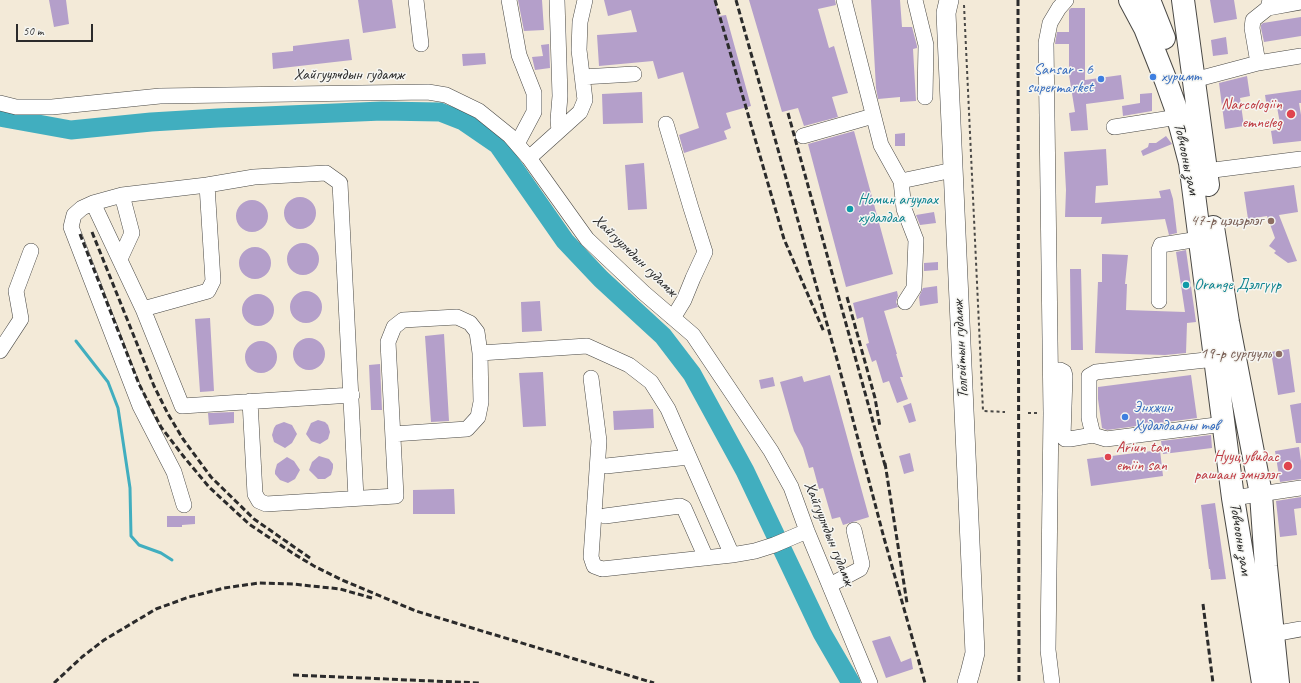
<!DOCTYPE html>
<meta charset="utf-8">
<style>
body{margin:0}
#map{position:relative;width:1301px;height:683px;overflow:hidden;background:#f3ead8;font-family:Caveat,sans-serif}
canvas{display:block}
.scale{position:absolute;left:16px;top:24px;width:77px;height:18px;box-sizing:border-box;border:2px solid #2b2b2b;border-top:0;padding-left:5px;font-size:12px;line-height:14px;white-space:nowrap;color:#2b2b2b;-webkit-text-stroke:3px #f6f6f2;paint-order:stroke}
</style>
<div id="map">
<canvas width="1301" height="683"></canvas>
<div class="scale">50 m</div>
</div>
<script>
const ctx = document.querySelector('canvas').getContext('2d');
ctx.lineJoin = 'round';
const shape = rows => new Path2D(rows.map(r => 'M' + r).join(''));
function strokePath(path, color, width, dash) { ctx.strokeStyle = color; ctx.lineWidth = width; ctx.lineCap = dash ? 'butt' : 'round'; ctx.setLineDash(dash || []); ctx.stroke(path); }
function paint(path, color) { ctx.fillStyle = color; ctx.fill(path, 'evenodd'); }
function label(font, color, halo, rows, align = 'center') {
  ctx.font = font + ' Caveat,sans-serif'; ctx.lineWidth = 3; ctx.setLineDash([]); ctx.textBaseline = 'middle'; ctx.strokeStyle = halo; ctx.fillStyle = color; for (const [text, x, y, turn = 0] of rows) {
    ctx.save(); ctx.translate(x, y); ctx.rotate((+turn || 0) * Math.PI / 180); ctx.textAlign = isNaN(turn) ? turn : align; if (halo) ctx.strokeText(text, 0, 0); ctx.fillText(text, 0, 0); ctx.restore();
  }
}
strokePath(shape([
 [76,341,108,382,118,408,130,488,131,536,139,545,161,553,172,560]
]), '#41aebf', 3);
strokePath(shape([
 [0,117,71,130,151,122,218,118,382,111,440,112,463,121,498,145,565,241,601,279,663,336,692,374,745,471,822,633,851,683]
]), '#41aebf', 19);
paint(shape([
 [49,0,66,0,69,24,54,27],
 [358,0,392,0,396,28,363,33],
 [518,0,542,0,544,30,524,31],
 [604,0,715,0,719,16,726,15,751,106,726,113,731,128,724,131,727,139,684,153,679,135,699,128,683,72,658,79,653,61,599,66,597,35,637,32,631,10,608,16],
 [749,0,835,0,836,5,818,9,829,48,834,46,848,93,832,97,838,117,804,126,798,108,782,112],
 [871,0,900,0,902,27,912,27,917,46,917,48,913,49,916,101,900,102,900,97,878,99,876,88],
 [1210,0,1234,0,1237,19,1214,23],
 [1071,8,1085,8,1085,80,1121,75,1124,99,1086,104,1088,130,1071,131,1069,113,1075,112,1069,75,1069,44,1055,44,1057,32,1069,32,1069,10],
 [1301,17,1301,36,1264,42,1261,28,1261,25,1263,23],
 [1226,37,1228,54,1213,56,1211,40],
 [349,39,352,60,273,69,272,53,293,51,293,46],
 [549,44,550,68,535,70,532,57,543,56,541,45],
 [485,53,486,64,463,66,462,54],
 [1247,76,1250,96,1240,98,1244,126,1225,129,1219,83],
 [1301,90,1301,103,1299,103,1301,115,1301,141,1273,144,1271,131,1281,129,1277,107,1267,108,1265,95],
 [642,92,643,123,603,124,602,94],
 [1152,93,1152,111,1123,116,1122,106,1140,103,1140,94],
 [854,131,893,274,846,287,808,144],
 [905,133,905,146,895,146,895,134],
 [1166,136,1172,144,1143,156,1141,151,1148,147,1149,143,1156,143],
 [1106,149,1108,185,1096,186,1095,203,1161,198,1159,191,1170,189,1173,199,1177,233,1169,235,1165,219,1101,224,1102,217,1065,217,1066,190,1064,152],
 [644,163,647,209,628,210,625,165],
 [1294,185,1298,212,1279,215,1297,261,1288,263,1274,253,1276,251,1269,246,1275,238,1267,216,1248,219,1244,192],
 '284 213a16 16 0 1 1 32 0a16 16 0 1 1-32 0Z',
 '236 216a16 16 0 1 1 32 0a16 16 0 1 1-32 0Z',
 [934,212,936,223,920,225,916,215],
 '287 259a16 16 0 1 1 32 0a16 16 0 1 1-32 0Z',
 '239 263a16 16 0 1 1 32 0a16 16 0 1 1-32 0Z',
 [1186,250,1196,322,1187,323,1186,353,1165,355,1095,353,1098,282,1102,282,1102,254,1128,255,1125,284,1127,284,1126,310,1185,312,1176,252],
 [938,262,938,270,924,271,924,263],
 [1070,269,1081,269,1083,350,1071,350],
 [937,286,938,303,920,306,919,297,923,288],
 '290 307a16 16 0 1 1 32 0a16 16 0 1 1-32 0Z',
 [897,291,898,296,896,302,898,307,884,311,897,354,896,354,903,377,900,377,908,399,897,403,889,381,883,383,876,360,872,362,866,344,869,343,863,317,857,319,853,303],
 '242 310a16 16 0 1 1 32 0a16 16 0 1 1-32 0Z',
 [540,301,542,331,522,332,521,302],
 [210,318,214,391,200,392,195,319],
 [444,334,449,421,431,422,425,336],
 '293 354a16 16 0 1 1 32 0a16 16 0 1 1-32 0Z',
 '245 357a16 16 0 1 1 32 0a16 16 0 1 1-32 0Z',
 [1289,349,1295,392,1278,395,1271,352],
 [380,364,382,410,371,410,369,365],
 [543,372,546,426,523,427,519,373],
 [830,375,869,517,843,525,840,517,832,519,823,488,819,489,813,467,809,468,803,448,794,431,780,382,802,376,804,382],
 [1191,375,1197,418,1107,430,1102,428,1098,399,1098,387],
 [773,377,775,386,761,389,759,380],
 [911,403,916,421,909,423,903,406],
 [1301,403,1301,443,1296,443,1290,405],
 [653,409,654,428,614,430,613,411],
 [234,412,234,423,209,425,208,413],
 [318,420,325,422,328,425,330,432,328,439,320,444,311,441,306,434,311,423],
 [284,422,292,425,297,434,292,443,285,448,274,442,272,435,274,428,276,425],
 [1211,435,1212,448,1163,454,1161,441],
 [1299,447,1301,461,1301,479,1280,482,1275,451],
 [1160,450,1163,476,1091,486,1087,459],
 [910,453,914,471,904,474,899,456],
 [319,456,329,459,333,464,333,468,331,475,325,479,318,479,309,470,312,462],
 [287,457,294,461,300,470,295,479,288,483,280,480,275,474,275,471,277,464],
 [454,489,455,514,413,514,413,490],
 [1301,497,1301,508,1294,509,1297,535,1280,537,1276,501],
 [1215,503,1226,579,1211,580,1210,569,1209,569,1201,505],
 [167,516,195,516,195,524,182,525,182,527,167,527],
 [890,636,901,662,911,658,913,669,886,678,872,641]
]), '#b49fca');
const minor = shape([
 [416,0,421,44],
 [509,0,519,55,534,93,534,112,517,144],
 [557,0,560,96,558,120,559,131],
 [844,0,881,145,901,181,904,209,916,240,914,288,905,302],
 [915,0,926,45,925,97],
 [1268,8,1301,2],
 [1258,63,1252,28,1253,20,1268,8,1270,0],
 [582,77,634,74],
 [1194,80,1258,63,1301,56],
 [0,103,16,107,52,107,160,96,428,92,446,95,479,111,510,136,529,158,587,239,644,293,693,335,771,451,791,487,807,531,870,683],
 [666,124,691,208,705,252,693,278,684,300,673,318],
 [1114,127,1178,117],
 [803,136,873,116],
 [529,158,580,112,585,100,579,50,580,22,585,0],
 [1206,171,1301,159],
 [901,181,953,170],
 [93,203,143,309,182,406,352,395],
 [120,259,132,233,122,195],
 [1159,301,1159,250,1161,245,1199,239],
 [143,309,208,291,213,281,207,185],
 [0,351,21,319,16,291,31,251],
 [480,353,587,346,629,365,651,382,668,409,732,555],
 [1215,359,1096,372,1089,376,1089,418,1093,435,1106,439,1224,424],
 [1051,371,1060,370,1064,372,1065,376,1063,437,1065,439,1070,439,1093,435],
 [591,378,599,441,591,557,594,566,602,569,732,555,755,551,774,545,807,531],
 [250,401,255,494,259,501,266,504,396,496,388,342,394,327,403,320,457,317,470,323,477,332,480,353,481,402,478,417,467,429,393,434],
 [606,466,689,457],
 [1233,498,1301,488],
 [184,505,174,472,140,406,71,227,74,215,82,208,93,203,122,195,207,185,254,177,326,173,340,183,356,498],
 [605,516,680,506,684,508,706,558],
 [830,585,860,569,862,564,854,530],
 [1273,634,1301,629],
 [1052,683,1048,650,1051,413,1046,43,1050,23,1059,8,1066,0]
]);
const major = shape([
 [949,0,946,13,975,653,970,673,967,683]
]);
const highway = shape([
 [1130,0,1145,28,1166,81,1175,106,1190,163,1233,498,1263,683],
 [1149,0,1164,38],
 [1183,0,1208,185],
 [1213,227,1228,322,1261,494,1266,566,1278,683]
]);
strokePath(minor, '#494845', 16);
strokePath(major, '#494845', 20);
strokePath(highway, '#494845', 24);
strokePath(shape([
 [964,5,983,411,1005,412],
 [1028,413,1039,413]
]), '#494845', 2, [3, 3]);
strokePath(minor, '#fff', 15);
strokePath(major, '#fff', 19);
strokePath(highway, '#fff', 22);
strokePath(shape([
 [715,0,784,239,824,332],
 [736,0,838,363,884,538,925,683],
 [1018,0,1019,683],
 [788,113,886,469],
 [92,232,154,386,168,414,183,439,211,477,254,519,310,558],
 [80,234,139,384,161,427,184,457,209,487,249,524,294,554,314,566,342,580,416,611,654,683],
 [847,297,875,398,880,427],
 [885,463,907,603],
 [1203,604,1213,683],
 [293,675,479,683],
 [54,683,82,657,104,640,156,609,189,597,224,588,259,583,293,584,340,589,372,598]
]), '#2b2b2b', 3, [6, 3]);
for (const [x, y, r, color] of [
 [1153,77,4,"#3f7fe0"],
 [1101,79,4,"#3f7fe0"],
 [1291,114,5,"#e0444e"],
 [850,209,4,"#0f9aa8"],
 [1271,221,4,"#8d6e63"],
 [1186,285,4,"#0f9aa8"],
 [1279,354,4,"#8d6e63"],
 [1125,417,4,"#3f7fe0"],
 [1108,457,4,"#e0444e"],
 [1288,466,5,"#e0444e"]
]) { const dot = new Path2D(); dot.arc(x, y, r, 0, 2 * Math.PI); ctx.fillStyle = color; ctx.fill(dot); strokePath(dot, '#f6f6f2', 1.5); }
label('16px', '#366cbe', '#f6f6f2', [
 ["Sansar - 6",1093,70,"right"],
 ["supermarket",1093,88,"right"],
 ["хуримт",1161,77],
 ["Энхжин",1133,408],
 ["Худалдааны төв",1133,426]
], 'left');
label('16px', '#2b2b2b', '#f6f6f2', [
 ["Хайгуулчдын гудамж",349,75],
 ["Товчооны зам",1186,159,78],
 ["Хайгуулчдын гудамж",635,256,44],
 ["Толгойтын гудамж",961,349,-93],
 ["Хайгуулчдын гудамж",829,534,68],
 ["Товчооны зам",1240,539,81]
]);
label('16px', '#be3a42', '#f6f6f2', [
 ["Narcologiin",1282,105],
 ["emneleg",1282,123],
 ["Ariun tan",1116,448,"left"],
 ["emiin san",1116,466,"left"],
 ["Нууц увидас",1279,457],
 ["рашаан эмнэлэг",1279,475]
], 'right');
label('16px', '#0d838f', '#f6f6f2', [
 ["Номин агуулах",858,200],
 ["худалдаа",858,218],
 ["Orange Дэлгүүр",1194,285]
], 'left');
label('16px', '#785e54', '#f6f6f2', [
 ["47-р цэцэрлэг",1263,221],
 ["19-р сургууль",1271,354]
], 'right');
</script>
